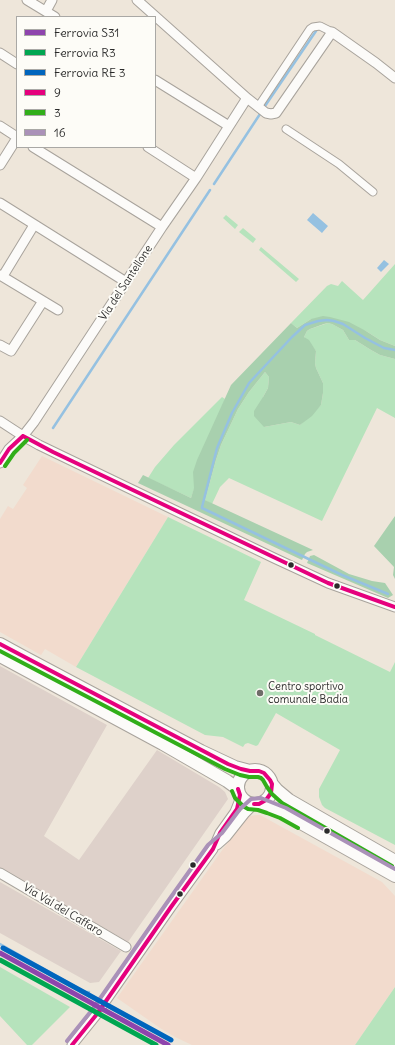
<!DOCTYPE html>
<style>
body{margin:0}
#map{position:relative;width:395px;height:1045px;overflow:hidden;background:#eee6da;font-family:Delius,sans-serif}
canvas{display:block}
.legend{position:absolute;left:16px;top:16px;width:140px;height:132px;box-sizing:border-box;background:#fdfcf7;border:1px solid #a9a8a5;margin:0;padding:5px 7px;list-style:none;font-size:12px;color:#2b2b2b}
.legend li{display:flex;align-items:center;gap:8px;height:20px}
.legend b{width:20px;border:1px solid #a9a8a5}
</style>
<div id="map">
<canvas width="395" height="1045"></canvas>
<ul class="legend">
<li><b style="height:5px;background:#8e44ad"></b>Ferrovia S31</li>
<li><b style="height:5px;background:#00a651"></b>Ferrovia R3</li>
<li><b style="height:5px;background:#0065bd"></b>Ferrovia RE 3</li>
<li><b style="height:5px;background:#e5007d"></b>9</li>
<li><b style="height:5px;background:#31ae19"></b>3</li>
<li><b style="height:5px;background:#aa91b8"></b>16</li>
</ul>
</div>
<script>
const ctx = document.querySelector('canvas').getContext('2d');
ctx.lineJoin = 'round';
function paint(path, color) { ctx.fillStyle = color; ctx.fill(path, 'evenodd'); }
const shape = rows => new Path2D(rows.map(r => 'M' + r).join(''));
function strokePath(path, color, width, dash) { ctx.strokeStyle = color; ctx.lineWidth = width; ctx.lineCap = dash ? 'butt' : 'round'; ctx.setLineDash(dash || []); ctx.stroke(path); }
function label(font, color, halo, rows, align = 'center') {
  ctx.font = font + ' Delius,sans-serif'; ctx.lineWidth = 4; ctx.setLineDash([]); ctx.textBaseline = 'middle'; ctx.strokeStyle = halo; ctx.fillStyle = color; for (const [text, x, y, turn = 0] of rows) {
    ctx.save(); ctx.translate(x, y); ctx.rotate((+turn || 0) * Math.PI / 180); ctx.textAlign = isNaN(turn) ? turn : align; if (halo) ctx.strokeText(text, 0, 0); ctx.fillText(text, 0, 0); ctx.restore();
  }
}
paint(shape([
 [42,456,168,517,76,667,45,649,41,655,0,632,0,519,8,506,13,509,27,488,23,485],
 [257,815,260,815,382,882,395,896,395,987,355,1045,192,1045,175,1037,160,1028,117,998,245,818,249,816]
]), '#f2dbcd');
paint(shape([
 [0,666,107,725,44,836,79,860,157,750,219,787,225,792,228,799,128,942,0,868],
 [0,882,121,951,99,982,90,983,0,933]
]), '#ded1ca');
paint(shape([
 [226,215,238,225,235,229,223,218],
 [243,228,256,239,253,243,239,232],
 [261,247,299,279,296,282,259,250],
 [395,264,395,346,380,340,366,331,311,319,297,328,291,323,327,286,331,284,338,286,342,281,363,300],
 [328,323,332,324,343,330,349,340,355,340,371,350,380,355,395,359,395,418,377,408,322,521,229,478,220,487,212,504,205,500,216,460,221,445,238,409,249,392,265,372,269,377,268,388,263,397,264,427,291,422,300,425,321,405,323,393,323,383,316,368,315,363,316,351,304,337,307,331,310,329],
 [222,397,225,399,191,498,148,478,155,467,174,445],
 [168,517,261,562,244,600,315,634,315,635,390,672,395,662,395,845,325,808,322,805,319,797,319,789,340,750,276,713,258,745,256,746,248,743,245,744,243,747,223,737,205,735,76,667],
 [0,967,70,1007,32,1045,27,1045,0,1016],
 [395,987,395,1045,355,1045]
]), '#b6e3bc');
paint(shape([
 [323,316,330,317,349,322,366,331,380,340,395,346,395,359,380,355,371,350,355,340,349,340,343,330,332,324,328,323,324,324,310,329,307,331,304,337,309,340,316,351,315,363,316,368,323,383,323,393,321,405,312,416,300,425,291,422,264,427,254,416,254,411,263,397,268,388,269,377,265,372,249,392,238,409,221,445,216,460,205,500,313,550,307,552,305,554,302,560,138,483,143,475,191,498,194,488,193,472,197,460,231,385,291,323,297,328,311,319],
 [395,516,395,579,393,575,394,567,374,546],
 [314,555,349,574,372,581,385,583,393,595,388,598,307,563,310,556]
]), '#a8d0ae');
paint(shape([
 [313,213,328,226,322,233,307,220],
 [384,260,389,264,381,272,377,268]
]), '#95c1e1');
strokePath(shape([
 [265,106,316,31],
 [214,184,260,114],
 [53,428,210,190],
 [202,507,217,448,232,413,249,383,292,337,305,325,318,321,327,320,334,321,343,324,365,338,384,348,395,350],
 [202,508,342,575,388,594],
 [0,944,85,992,89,992]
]), '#95c1e1', 2.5);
const pedestrian = shape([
 [258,107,310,29,313,27,320,26,332,32],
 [286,129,339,164,373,192]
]);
const minor = shape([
 [27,0,55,17],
 [46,11,52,0],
 [0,53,17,64],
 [155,80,229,126],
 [247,98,266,113,271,114,276,113,332,32,376,63,395,78],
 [0,126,17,137],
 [33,147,162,227],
 [148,147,196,178],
 [0,165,17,138],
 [0,203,126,282],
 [0,275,58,310],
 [3,276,34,225],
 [0,345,11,351,43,301],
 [0,421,23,436,39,445,274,558,328,583,395,607],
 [0,463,9,449,23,436,34,422,162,227,196,178,247,98,137,0],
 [217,845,226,837,245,813,254,804],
 [0,873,126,947],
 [102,1006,171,907,213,849,220,833,235,812,239,802,240,795],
 [72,1045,97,1014]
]);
const secondary = shape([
 [0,644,22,656,201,751,235,767,250,771],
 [0,656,163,744,227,781,238,789],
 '238 787a17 17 0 1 1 34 0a17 17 0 1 1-34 0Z',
 [272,784,277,790,289,800,395,861],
 [259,804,283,813,395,876]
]);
strokePath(pedestrian, '#a8a39c', 9);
strokePath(minor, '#a8a39c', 11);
strokePath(secondary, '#a8a39c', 14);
strokePath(pedestrian, '#fcfbf9', 7);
strokePath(minor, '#fcfbf9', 9);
strokePath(secondary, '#fcfbf9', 12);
strokePath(shape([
 [23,436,53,452,328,583,395,607],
 [0,463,9,449,23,436],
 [0,644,228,764,241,769,250,771,259,771,264,773,270,780,272,784,271,793,266,800,259,804,254,804],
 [72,1045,97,1014,171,907,213,849,220,833,237,809,240,795,238,789]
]), '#e5007d', 4);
strokePath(shape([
 [5,466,14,453,27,440],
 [0,651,225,769,240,775,249,777,258,777,261,778,263,780,267,787,272,794,282,803,392,866],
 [232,791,235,798,243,806,248,809,258,810,267,813,280,818,298,828]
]), '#31ae19', 4);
strokePath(shape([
 [67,1041,92,1010,166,904,208,845,222,833,240,809,251,799,261,798,286,808,395,869]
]), '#aa91b8', 4);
strokePath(shape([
 [0,953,168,1045]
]), '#8e44ad', 5);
strokePath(shape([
 [0,960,156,1045]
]), '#00a651', 5);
strokePath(shape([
 [3,948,171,1040]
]), '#0065bd', 5);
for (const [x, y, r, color] of [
 [291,565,3.5,"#2b2b2b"],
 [337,586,3.5,"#2b2b2b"],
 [260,693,4,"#6f6c68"],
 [327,831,3.5,"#2b2b2b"],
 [193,865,3.5,"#2b2b2b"],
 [180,894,3.5,"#2b2b2b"]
]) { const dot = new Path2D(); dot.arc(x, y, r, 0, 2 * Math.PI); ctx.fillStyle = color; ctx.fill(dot); strokePath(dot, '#fdfcf7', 1.5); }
label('11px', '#2b2b2b', '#fdfcf7', [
 ["Via del Santellone",126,283,-57],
 ["Via Val del Caffaro",63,910,31]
]);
label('11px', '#2b2b2b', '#fdfcf7', [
 ["Centro sportivo",268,687],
 ["comunale Badia",268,700]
], 'left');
</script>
